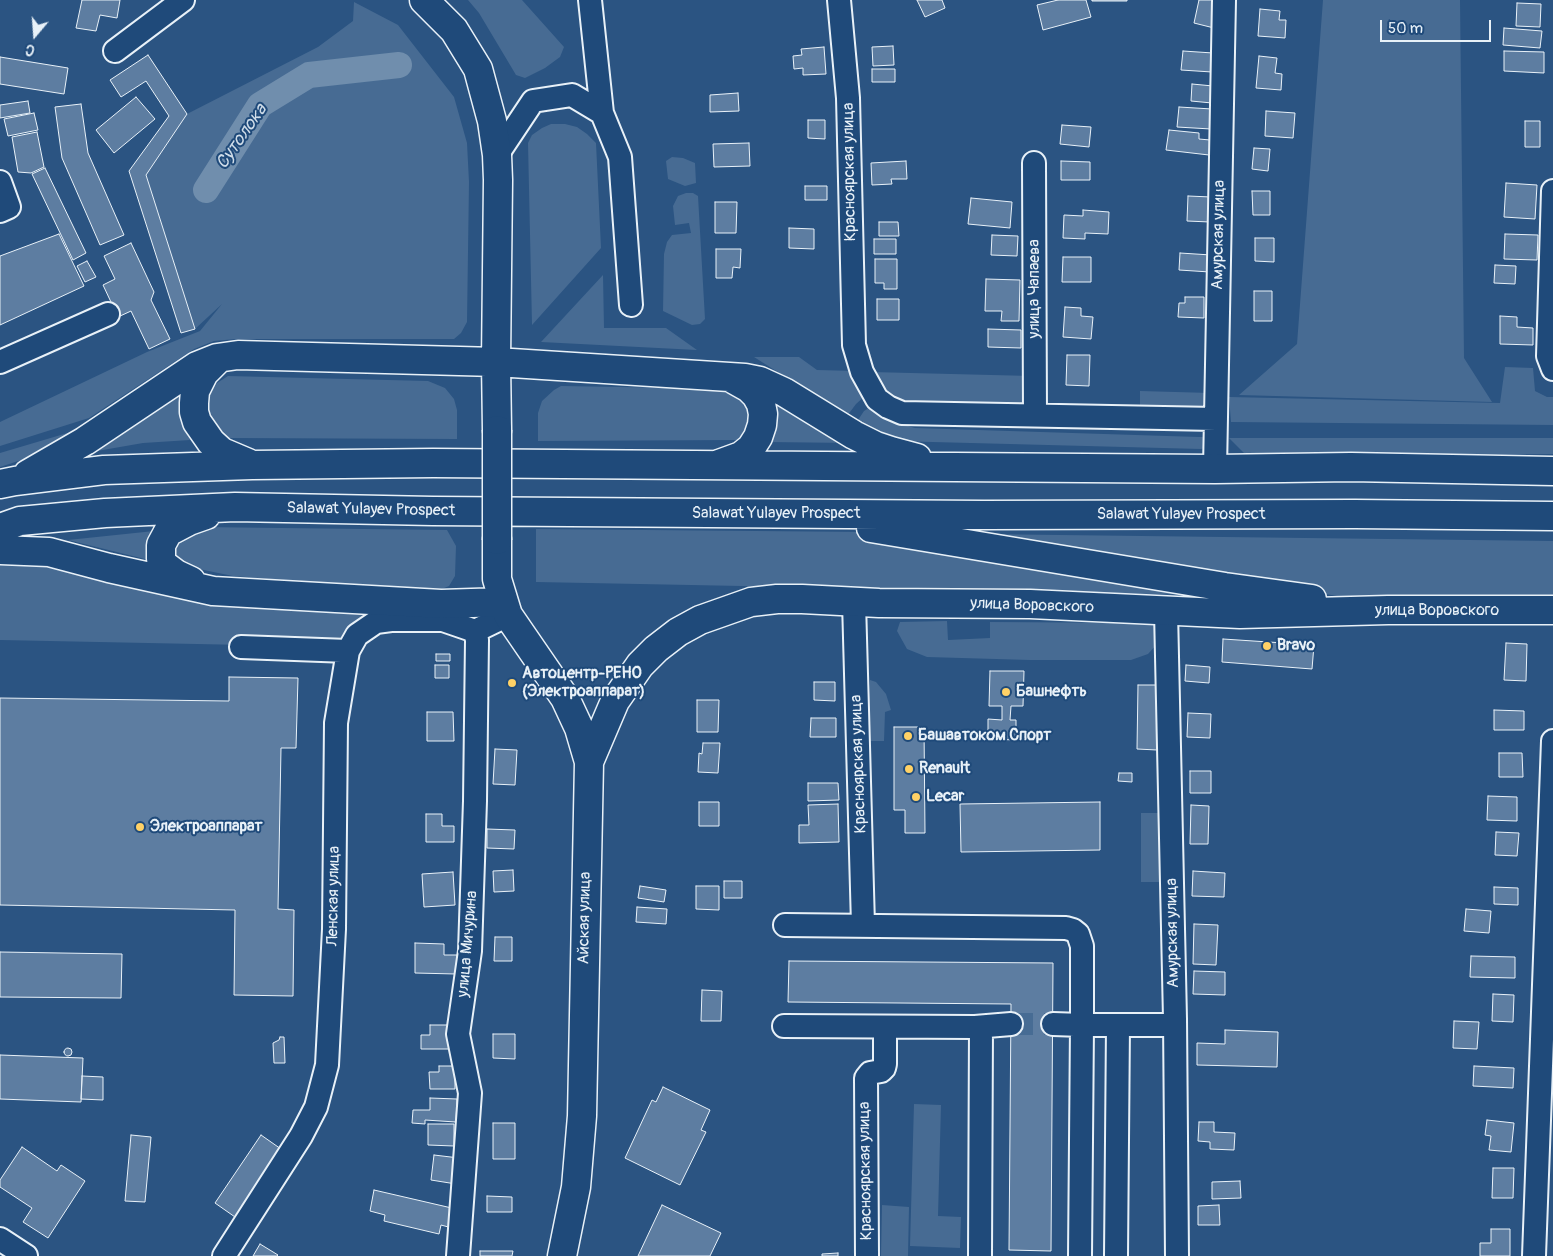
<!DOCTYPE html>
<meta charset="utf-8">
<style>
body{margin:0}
#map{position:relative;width:1553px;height:1256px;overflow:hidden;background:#2b5482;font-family:Pangolin,sans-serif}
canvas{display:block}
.north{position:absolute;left:10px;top:10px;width:50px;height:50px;-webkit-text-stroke:4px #1f4a7a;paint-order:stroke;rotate:198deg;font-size:14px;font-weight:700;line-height:20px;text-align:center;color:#e8f1f8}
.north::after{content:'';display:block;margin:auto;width:18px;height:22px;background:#e8f1f8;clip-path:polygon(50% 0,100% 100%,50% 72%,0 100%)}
.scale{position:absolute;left:1380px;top:20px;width:111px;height:22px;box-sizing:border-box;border:2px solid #e8f1f8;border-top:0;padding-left:6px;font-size:15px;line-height:18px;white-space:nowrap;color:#e8f1f8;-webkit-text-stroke:4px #1f4a7a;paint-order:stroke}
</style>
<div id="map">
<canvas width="1553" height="1256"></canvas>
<div class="north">С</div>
<div class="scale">50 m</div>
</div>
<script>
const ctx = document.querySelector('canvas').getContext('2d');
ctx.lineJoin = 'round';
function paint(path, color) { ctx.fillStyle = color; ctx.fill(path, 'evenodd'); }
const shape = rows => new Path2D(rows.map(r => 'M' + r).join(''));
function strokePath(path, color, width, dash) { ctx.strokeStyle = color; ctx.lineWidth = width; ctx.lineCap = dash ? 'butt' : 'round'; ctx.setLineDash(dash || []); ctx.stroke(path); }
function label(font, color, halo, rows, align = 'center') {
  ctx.font = font + ' Pangolin,sans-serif'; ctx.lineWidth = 4; ctx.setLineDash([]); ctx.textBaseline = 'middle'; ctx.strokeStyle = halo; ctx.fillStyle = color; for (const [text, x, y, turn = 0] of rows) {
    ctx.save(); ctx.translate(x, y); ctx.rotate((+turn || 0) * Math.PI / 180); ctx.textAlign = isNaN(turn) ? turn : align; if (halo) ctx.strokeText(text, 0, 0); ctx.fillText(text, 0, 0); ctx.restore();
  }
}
paint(shape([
 [468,0,522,0,564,47,560,57,545,68,525,78,516,75,479,13],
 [1323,0,1460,0,1464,358,1492,402,1239,395,1297,344],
 [354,2,398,25,454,97,467,143,469,182,467,322,461,333,454,339,236,339,214,341,194,349,89,418,0,446,0,422,147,352,200,331,222,304,195,329,146,175,187,114,318,47,353,21],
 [551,124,565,124,577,127,587,134,596,143,601,248,532,325,528,143,532,135,542,128],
 [672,157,683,158,695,163,696,183,685,186,668,179,666,161],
 [686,193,693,193,698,196,705,319,700,324,692,325,663,311,664,254,667,242,672,235,691,233,689,223,675,225,673,206,678,196],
 [603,275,604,328,666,328,697,350,541,342],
 [754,357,799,357,817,370,856,371,866,395,856,404,847,416],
 [1505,367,1533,368,1535,391,1547,397,1553,397,1553,425,1231,422,1229,397,1500,403],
 [871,372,1032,376,1031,410,894,405],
 [228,376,428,381,445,388,454,399,457,410,457,439,230,438,221,436,209,416,208,403,211,393,217,383],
 [561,386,740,389,752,398,750,434,737,440,538,441,538,413,542,401,554,390],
 [1140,391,1211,393,1211,417,1140,407],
 [183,393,181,405,181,417,190,440,143,443,97,451],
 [768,396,852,443,767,442],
 [872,406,894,422,915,428,1199,437,1205,437,1207,447,1201,449,894,441,854,426,864,411],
 [91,426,58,448,0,467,0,453],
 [1229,438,1553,438,1553,454,1370,456,1244,453],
 [200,527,447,530,456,546,455,576,449,586,437,591,422,591,233,576,189,567,175,561,170,544],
 [536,529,868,532,1205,595,536,582],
 [154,531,153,561,68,540],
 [978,534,1553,541,1553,604,1366,601],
 [0,556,402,614,344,647,0,640],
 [947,621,948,640,990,638,990,622,1154,623,1158,643,1148,654,1131,660,1030,660,927,657,907,649,897,631,900,622],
 [870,680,876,682,886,694,891,710,885,712,884,741,868,741],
 [1141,813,1162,813,1162,882,1141,882],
 [914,1104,941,1105,938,1216,961,1217,960,1248,910,1246],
 [882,1205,909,1207,908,1256,881,1256]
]), '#476b93');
strokePath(shape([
 [206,190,260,105,309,75,399,65]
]), '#708ead', 26);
const building = shape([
 [82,0,120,0,117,18,100,15,96,31,76,28,82,0],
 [917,0,942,0,945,8,925,17,917,0],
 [1058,0,1086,0,1091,17,1043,30,1037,5,1058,0],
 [1092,0,1127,0,1127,1,1092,1,1092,0],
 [1199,0,1221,0,1214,28,1194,23,1199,0],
 [1517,3,1541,4,1540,27,1516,26,1517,3],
 [1260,9,1280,11,1279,20,1286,20,1285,38,1258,36,1260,9],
 [1504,28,1542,31,1540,48,1503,45,1504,28],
 [893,46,894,65,873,66,872,47,893,46],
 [824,47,826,74,803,75,803,68,794,69,793,56,802,55,801,49,824,47],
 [1183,51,1213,53,1212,72,1181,70,1183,51],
 [1504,51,1544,52,1544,73,1504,71,1504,51],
 [148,55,187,114,146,175,195,329,181,333,129,171,169,116,146,81,121,97,110,80,148,55],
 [1259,56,1277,58,1275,73,1282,74,1281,90,1256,88,1259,56],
 [0,57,68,68,64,94,0,84,0,57],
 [872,69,895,69,895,82,872,82,872,69],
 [1192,84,1213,86,1212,103,1191,101,1192,84],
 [738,93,739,111,710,112,710,95,738,93],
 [136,97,155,119,114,153,96,130,136,97],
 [28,101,30,113,0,118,0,105,28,101],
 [81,104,88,153,124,235,100,245,62,158,55,107,81,104],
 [1179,107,1212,109,1211,129,1177,127,1179,107],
 [1266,111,1295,113,1293,138,1265,136,1266,111],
 [34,113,38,130,8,136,4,119,34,113],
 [808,120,825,120,825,139,808,138,808,120],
 [1525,121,1540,121,1540,147,1525,147,1525,121],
 [1062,125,1091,127,1089,147,1060,144,1062,125],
 [1169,130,1199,133,1199,139,1210,140,1209,155,1166,150,1169,130],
 [37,132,44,167,31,173,18,172,12,137,37,132],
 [749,143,750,166,714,167,713,144,749,143],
 [1254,148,1270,149,1268,171,1252,169,1254,148],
 [906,161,907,179,891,179,892,184,872,185,871,163,906,161],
 [1061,161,1090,162,1090,180,1061,180,1061,161],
 [45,168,86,253,73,260,32,174,45,168],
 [1506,183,1537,185,1535,219,1504,217,1506,183],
 [805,186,827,186,827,200,805,200,805,186],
 [1252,191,1270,191,1270,215,1253,215,1252,191],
 [1188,196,1211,197,1210,222,1187,221,1188,196],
 [971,198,1012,202,1010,228,968,224,971,198],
 [715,202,737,202,736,233,715,233,715,202],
 [1083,210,1109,212,1108,234,1085,233,1085,239,1063,238,1064,215,1083,216,1083,210],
 [879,222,898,222,899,236,879,236,879,222],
 [789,228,814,229,814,249,789,248,789,228],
 [59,234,84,286,0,325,0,256,59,234],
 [1505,234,1538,235,1537,260,1504,259,1505,234],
 [992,235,1018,236,1017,256,991,255,992,235],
 [1255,238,1274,238,1274,262,1255,261,1255,238],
 [874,239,896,239,896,254,874,254,874,239],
 [131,243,154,292,151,300,170,339,149,349,131,311,118,317,103,285,115,279,104,256,131,243],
 [716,249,741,249,740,268,733,267,732,278,716,278,716,249],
 [1180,253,1211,255,1210,272,1179,270,1180,253],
 [1063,257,1091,257,1091,282,1062,282,1063,257],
 [875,259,897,259,897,289,884,289,884,283,875,283,875,259],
 [87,261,96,277,85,282,77,266,87,261],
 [1495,265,1516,266,1515,284,1494,283,1495,265],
 [986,279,1020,280,1019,321,1001,321,1002,311,985,311,986,279],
 [1254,291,1272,291,1272,321,1254,321,1254,291],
 [1185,297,1204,297,1204,318,1178,317,1179,303,1185,303,1185,297],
 [877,299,899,299,899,320,877,320,877,299],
 [1065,307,1081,308,1081,316,1093,317,1091,339,1063,337,1065,307],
 [1500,316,1517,317,1517,327,1533,328,1533,345,1500,344,1500,316],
 [988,329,1021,330,1021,348,988,347,988,329],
 [1067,355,1090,355,1089,386,1066,385,1067,355],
 [1223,639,1314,645,1312,669,1222,662,1223,639],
 [1506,643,1527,644,1526,681,1504,680,1506,643],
 [436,654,450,654,450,661,436,661,436,654],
 [435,665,449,665,449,678,435,678,435,665],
 [1186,665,1210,667,1209,683,1185,681,1186,665],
 [990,671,1024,671,1023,706,1011,706,1010,720,1016,720,1016,740,988,739,988,719,1002,720,1002,706,989,706,990,671],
 [229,677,298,678,296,748,281,748,278,909,294,910,293,996,234,995,235,910,0,905,0,698,229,701,229,677],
 [814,682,835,682,835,701,814,700,814,682],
 [1138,685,1158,685,1157,750,1137,749,1138,685],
 [697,700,719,700,718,732,697,732,697,700],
 [1494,710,1524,711,1524,730,1494,730,1494,710],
 [427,712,453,712,454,741,427,741,427,712],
 [1188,713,1211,714,1210,738,1187,737,1188,713],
 [811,718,836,718,836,737,810,737,811,718],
 [894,727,924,727,925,833,905,833,905,810,894,810,894,727],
 [703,743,720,743,718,773,698,772,699,753,702,754,703,743],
 [495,749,517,750,515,785,493,784,495,749],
 [1499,753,1522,753,1523,777,1499,777,1499,753],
 [1190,771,1211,771,1211,793,1190,793,1190,771],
 [1119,773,1132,773,1132,782,1118,781,1119,773],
 [808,783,838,783,839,800,808,801,808,783],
 [1488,796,1517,797,1517,821,1487,820,1488,796],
 [699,802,719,802,719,826,699,826,699,802],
 [1100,802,1100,850,961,852,960,804,1100,802],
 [838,804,839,842,799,843,799,825,809,825,808,805,838,804],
 [1191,805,1209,806,1208,844,1190,844,1191,805],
 [426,814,442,814,442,826,454,826,454,842,426,842,426,814],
 [487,829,515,830,514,849,487,848,487,829],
 [1496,832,1519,833,1517,856,1495,855,1496,832],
 [513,870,514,891,494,892,493,871,513,870],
 [1193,871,1225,873,1224,897,1192,896,1193,871],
 [453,872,455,905,424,907,422,874,453,872],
 [724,881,742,881,742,898,724,898,724,881],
 [640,886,666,890,664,902,638,898,640,886],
 [696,886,719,886,719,910,696,909,696,886],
 [1494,887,1518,888,1518,905,1494,904,1494,887],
 [637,907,667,909,666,924,636,922,637,907],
 [1466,909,1491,911,1489,933,1464,931,1466,909],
 [1194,924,1218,925,1216,965,1193,964,1194,924],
 [495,937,512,937,512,961,494,961,495,937],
 [415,943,444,944,444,955,457,955,456,974,415,973,415,943],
 [0,952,122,954,121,998,0,997,0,952],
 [1471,956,1515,957,1515,978,1470,977,1471,956],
 [789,961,1053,963,1051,1251,1009,1250,1011,1004,788,1002,789,961],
 [1194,971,1225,972,1225,995,1193,994,1194,971],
 [702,990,722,991,721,1021,701,1021,702,990],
 [1493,994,1514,995,1513,1022,1492,1021,1493,994],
 [1454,1021,1479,1022,1477,1049,1453,1048,1454,1021],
 [430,1025,453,1025,452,1049,421,1049,421,1035,430,1035,430,1025],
 [1225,1030,1278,1032,1277,1067,1197,1065,1197,1043,1225,1044,1225,1030],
 [493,1034,515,1034,515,1059,493,1058,493,1034],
 [280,1037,284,1037,285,1063,274,1063,273,1043,279,1040,280,1037],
 '64 1052a4 4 0 1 1 8 0a4 4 0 1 1-8 0Z',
 [0,1055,83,1058,81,1102,0,1099,0,1055],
 [439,1066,455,1066,455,1089,430,1089,429,1072,439,1072,439,1066],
 [1474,1066,1514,1068,1513,1088,1473,1086,1474,1066],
 [82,1076,103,1077,103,1100,81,1099,82,1076],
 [663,1087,710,1110,701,1130,706,1132,680,1185,625,1158,652,1100,656,1102,663,1087],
 [430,1098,457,1099,456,1122,425,1120,425,1124,412,1123,413,1110,430,1110,430,1098],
 [1487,1120,1514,1123,1511,1152,1489,1150,1491,1136,1485,1135,1487,1120],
 [1199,1122,1214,1122,1214,1132,1235,1133,1234,1150,1210,1149,1210,1142,1198,1141,1199,1122],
 [493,1123,515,1123,515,1159,493,1159,493,1123],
 [428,1124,454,1124,454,1146,428,1145,428,1124],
 [131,1135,151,1137,145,1202,125,1201,131,1135],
 [261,1135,281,1149,235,1217,215,1203,261,1135],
 [22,1147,57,1171,61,1165,85,1181,48,1238,23,1222,32,1208,0,1187,0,1180,22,1147],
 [434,1155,459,1158,456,1184,431,1180,434,1155],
 [1493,1168,1514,1168,1513,1198,1492,1198,1493,1168],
 [1240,1181,1241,1198,1212,1199,1212,1182,1240,1181],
 [374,1190,456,1209,452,1228,441,1225,439,1234,384,1221,385,1215,370,1211,374,1190],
 [487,1196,512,1197,512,1212,487,1212,487,1196],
 [662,1205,721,1233,710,1256,638,1256,662,1205],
 [1219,1205,1220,1225,1198,1225,1198,1206,1219,1205],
 [1491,1229,1510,1229,1510,1256,1480,1256,1480,1243,1491,1243,1491,1229],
 [260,1244,278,1255,277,1256,253,1256,260,1244],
 [480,1251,513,1251,512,1256,480,1256,480,1251],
 [838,1253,838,1256,822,1256,822,1254,838,1253]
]);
paint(building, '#5d7da1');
strokePath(building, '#e8f1f8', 1);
strokePath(shape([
 [1011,1024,1053,1024]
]), '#476c94', 22, [22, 11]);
const minor = shape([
 [590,0,602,113],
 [839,0,848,98,854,345,862,372,877,399,888,407,902,413,1216,419],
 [115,51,183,0],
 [497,155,533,101,572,95,602,113,620,157,631,305],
 [1034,163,1035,415],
 [0,182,9,207,0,211],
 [1553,191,1548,356,1553,369],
 [0,362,108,314],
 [1215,469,1224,0],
 [854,602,863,925],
 [1166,611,1175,1019,1177,1256],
 [475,631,508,615],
 [241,647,348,651],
 [785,925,1066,928,1073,930,1078,934,1082,946,1082,1025,1053,1024],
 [784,1026,975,1027,1011,1024],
 [0,1239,26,1256],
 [224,1256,301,1136,316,1107,327,1065,334,929,336,723,348,651,357,635,376,622,391,620,443,620,475,631],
 [458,1256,470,1093,458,1034,470,951,475,801,477,640,475,631],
 [867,1256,866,1078,870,1073,881,1071,884,1068,885,1064,885,1027],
 [980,1256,981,1027],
 [1080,1256,1082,1025,1175,1025],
 [1116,1256,1118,1025],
 [1534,1256,1553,741]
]);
const major = shape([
 [424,0,454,30,478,69,492,121,497,155,498,180,496,362,497,430],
 [216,361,204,373,195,391,194,403,194,412,197,422,211,442,222,452,248,463],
 [719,464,741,456,751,448,758,437,762,425,763,414,761,404,756,395,749,388,733,379],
 [28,474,85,441,197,366,217,358,238,355,496,362,745,378,760,381,784,392,854,435,876,446,891,451,917,458],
 [0,484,15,481,104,470,252,465,433,463,1215,469,1351,467,1553,471],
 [0,528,20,521,105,513,235,507,433,511,984,515,1355,514,1553,516],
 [871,528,1225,587,1312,599],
 [497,540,497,579,508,615,565,698,579,728,589,762,582,1116,576,1187,562,1256],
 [0,550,49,552,109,568,213,591,441,604,503,602],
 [191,581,176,574,164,565,161,559,161,545,168,532,189,521,206,515],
 [589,762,615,701,640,665,656,649,678,632,700,620,751,602,777,599,802,599,879,603,1030,604,1240,614,1388,610,1553,610]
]);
strokePath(minor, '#e8f1f8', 26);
strokePath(major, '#e8f1f8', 31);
strokePath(minor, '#1f4a7a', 22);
strokePath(major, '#1f4a7a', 28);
const majorBridge = shape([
 [497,540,497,430]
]);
strokePath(majorBridge, '#e8f1f8', 31, []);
strokePath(majorBridge, '#1f4a7a', 28);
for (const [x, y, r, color] of [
 [1267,646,5,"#ffd166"],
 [512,683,5,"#ffd166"],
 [1006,692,5,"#ffd166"],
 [908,736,5,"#ffd166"],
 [909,769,5,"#ffd166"],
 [916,797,5,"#ffd166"],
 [140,827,5,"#ffd166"]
]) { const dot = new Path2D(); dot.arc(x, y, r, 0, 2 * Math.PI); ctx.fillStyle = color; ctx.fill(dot); strokePath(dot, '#1f4a7a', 2); }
label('16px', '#e8f1f8', '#1f4a7a', [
 ["Красноярская улица",850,172,-91],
 ["Амурская улица",1219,235,-89],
 ["улица Чапаева",1035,289,-90],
 ["Salawat Yulayev Prospect",371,510,1],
 ["Salawat Yulayev Prospect",776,514],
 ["Salawat Yulayev Prospect",1181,515],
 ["улица Воровского",1032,606,2],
 ["улица Воровского",1437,611],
 ["Красноярская улица",859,764,-92],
 ["Ленская улица",334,896,-89],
 ["Айская улица",585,918,-89],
 ["Амурская улица",1173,933,-91],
 ["улица Мичурина",468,944,-85],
 ["Красноярская улица",866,1171,-91]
]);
label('bold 16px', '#e8f1f8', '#1f4a7a', [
 ["Bravo",1277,646],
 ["Автоцентр-РЕНО",522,674],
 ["(Электроаппарат)",522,692],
 ["Башнефть",1016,692],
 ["Башавтоком Спорт",918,736],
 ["Renault",919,769],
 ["Lecar",926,797],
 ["Электроаппарат",150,827]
], 'left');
label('italic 18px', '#d0dde9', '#1f4a7a', [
 ["Сутолока",242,137,-55]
]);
</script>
